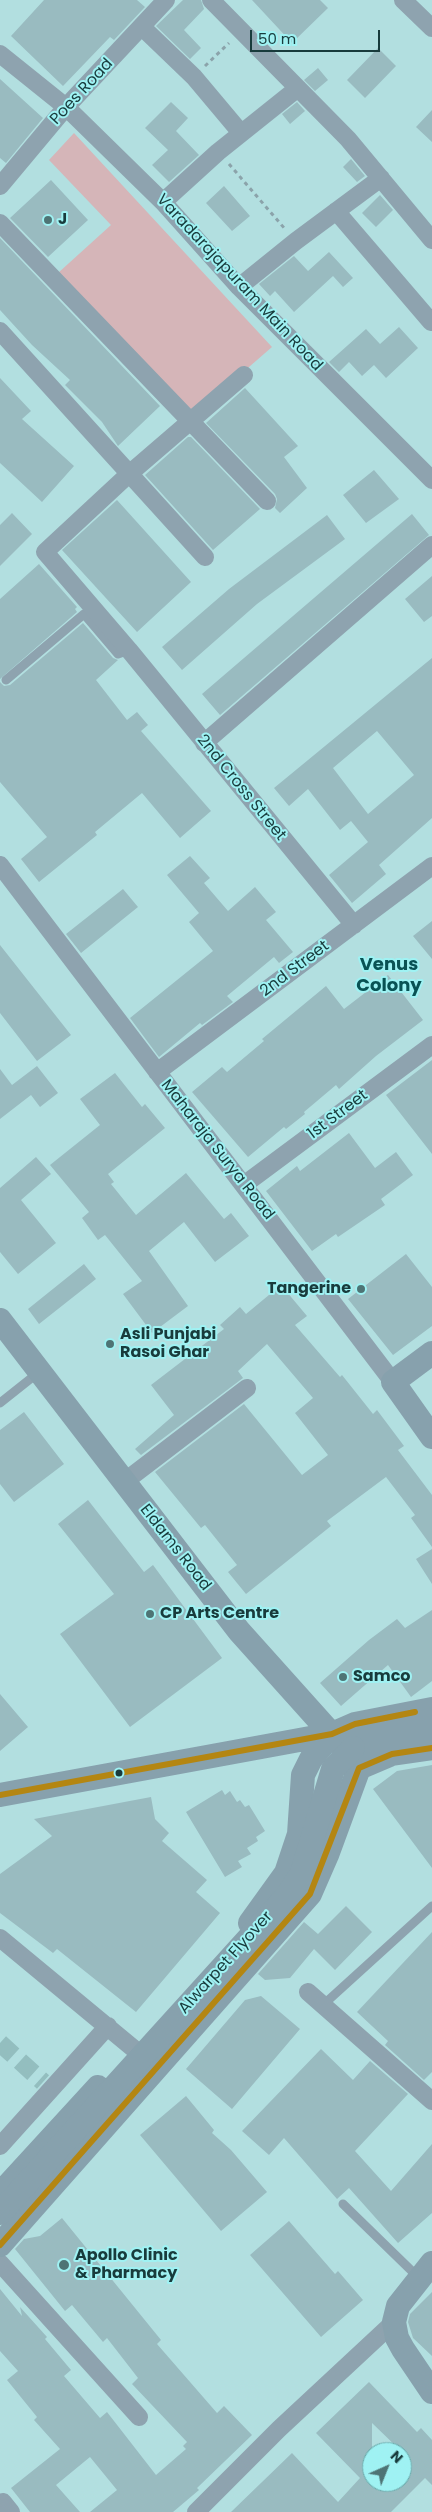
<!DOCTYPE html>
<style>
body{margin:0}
#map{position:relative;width:432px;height:2512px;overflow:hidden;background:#b2dfe0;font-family:Poppins,sans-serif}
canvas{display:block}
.north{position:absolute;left:362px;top:2442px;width:50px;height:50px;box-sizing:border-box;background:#9ff2f3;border:1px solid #69a9aa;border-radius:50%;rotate:44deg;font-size:14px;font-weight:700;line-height:20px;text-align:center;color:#183b3c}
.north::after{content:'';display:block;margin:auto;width:18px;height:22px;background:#4e7475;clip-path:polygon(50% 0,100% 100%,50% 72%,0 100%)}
.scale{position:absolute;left:250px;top:30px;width:130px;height:22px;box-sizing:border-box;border:2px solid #183b3c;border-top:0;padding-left:6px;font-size:15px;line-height:18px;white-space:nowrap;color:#183b3c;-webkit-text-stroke:4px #9ff2f3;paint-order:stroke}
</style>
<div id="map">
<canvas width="432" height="2512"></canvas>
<div class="north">N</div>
<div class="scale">50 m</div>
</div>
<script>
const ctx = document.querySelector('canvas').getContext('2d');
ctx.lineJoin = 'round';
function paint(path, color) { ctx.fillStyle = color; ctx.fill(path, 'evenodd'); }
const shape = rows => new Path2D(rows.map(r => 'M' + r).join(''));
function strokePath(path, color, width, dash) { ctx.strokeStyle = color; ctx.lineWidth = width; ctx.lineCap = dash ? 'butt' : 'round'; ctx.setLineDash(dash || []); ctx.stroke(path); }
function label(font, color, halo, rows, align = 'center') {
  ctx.font = font + ' Poppins,sans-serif'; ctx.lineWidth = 4; ctx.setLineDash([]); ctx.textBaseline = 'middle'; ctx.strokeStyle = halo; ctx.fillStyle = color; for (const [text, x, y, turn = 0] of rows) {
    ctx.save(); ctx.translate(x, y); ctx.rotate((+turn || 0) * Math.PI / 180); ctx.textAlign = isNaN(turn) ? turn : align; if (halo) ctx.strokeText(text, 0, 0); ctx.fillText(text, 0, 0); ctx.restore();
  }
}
paint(shape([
 [74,133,272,347,188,420,58,273,111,225,49,160]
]), '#d5b5b8');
paint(shape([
 [44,0,137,0,145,7,114,40,110,37,63,86,11,36],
 [183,0,201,0,204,9,184,30,201,48,190,59,156,26],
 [252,0,320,0,328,8,292,43],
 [378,48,396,66,365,98,347,80],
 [318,68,328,80,315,91,304,80],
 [0,79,43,118,6,163,0,158],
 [171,102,188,118,176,131,199,155,169,182,152,165,168,150,145,128],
 [297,102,305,111,290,124,282,114],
 [432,110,432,142,416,127],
 [351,159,365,176,357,182,343,167],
 [51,180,88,220,48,257,10,218],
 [224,186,250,216,232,231,206,203],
 [380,195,393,210,376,227,362,213],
 [0,238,160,406,118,446,102,422,65,385,70,380,32,345,0,310],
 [329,252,353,278,343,287,333,276,294,312,275,291,270,296,259,284,294,256,308,271],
 [399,327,418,348,386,378,374,365,362,376,349,362,339,372,329,362,366,329,380,344],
 [0,378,31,411,22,419,74,466,42,502,0,463],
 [245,388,298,446,284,457,307,488,280,513,275,508,277,499,275,494,206,423],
 [188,437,191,437,260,509,213,550,145,475],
 [374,470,399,499,366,523,343,495],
 [117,500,191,582,137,632,62,550],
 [12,513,32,534,0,566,0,525],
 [412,514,429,535,220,715,202,694],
 [327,515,345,539,257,604,182,670,162,647,229,589],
 [39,564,77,607,75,609,77,612,0,679,0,599],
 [432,576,432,616,424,622,405,599],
 [83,623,113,658,118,660,96,680,127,720,137,712,148,725,141,731,211,811,180,838,142,793,95,832,97,835,39,882,21,859,47,837,0,782,0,682,4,686,10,685],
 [432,658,432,818,379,865,386,874,352,903,329,875,368,842,351,821,340,830,308,789,289,806,274,788],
 [377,731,414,775,368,814,333,768],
 [190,856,210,878,204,883,228,911,255,887,276,912,266,920,293,952,279,963,274,957,227,996,233,1002,202,1025,200,1023,159,1057,130,1018,213,951,189,922,199,913,167,875],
 [123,889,138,907,81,953,66,934],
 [432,921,432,959,413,936],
 [0,945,71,1035,37,1061,0,1013],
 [388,975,423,1020,376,1056,339,1089,336,1085,304,1112,305,1114,286,1129,284,1127,248,1157,192,1092,222,1067,227,1072,264,1041,262,1039,326,986,344,1009],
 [432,1060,432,1154,386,1095],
 [37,1066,58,1093,40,1107,31,1095,0,1119,0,1069,12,1085],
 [115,1073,142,1107,145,1104,165,1128,108,1174,114,1182,111,1184,136,1215,186,1173,224,1219,231,1213,249,1236,215,1262,184,1222,149,1251,188,1306,152,1333,123,1294,142,1281,105,1235,98,1240,82,1218,89,1212,50,1165,100,1125,80,1099],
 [349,1133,375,1168,396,1152,413,1175,381,1199,385,1205,338,1237,336,1234,312,1251,266,1191,297,1166,300,1171],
 [36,1157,51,1174,21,1200,56,1243,18,1274,0,1252,0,1188],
 [406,1254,432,1287,432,1326,393,1355,348,1299],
 [84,1264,96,1279,39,1324,28,1309],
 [281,1285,307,1316,295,1325,340,1377,342,1375,373,1414,377,1410,404,1446,398,1450,432,1495,432,1547,411,1518,415,1515,386,1477,327,1521,331,1526,246,1594,228,1572,237,1565,205,1525,201,1528,155,1472,244,1404,302,1475,328,1455,295,1413,313,1398,267,1344,238,1371,243,1378,141,1455,135,1449,174,1415,151,1385,224,1329,220,1325,240,1307,246,1314],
 [24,1412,64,1464,14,1502,0,1484,0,1430],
 [88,1500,144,1572,153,1565,222,1658,130,1727,60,1634,114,1594,58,1524],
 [432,1549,432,1584,416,1559],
 [432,1610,432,1681,411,1697,388,1665,341,1706,320,1683,369,1640,397,1619,405,1628],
 [0,1694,28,1727,0,1751],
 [432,1765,432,1868,373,1789,397,1771],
 [222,1790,225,1795,230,1791,237,1802,240,1800,245,1807,249,1805,265,1831,256,1837,258,1841,247,1848,251,1854,238,1861,242,1867,225,1877,186,1812],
 [151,1797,155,1819,169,1833,162,1841,207,1880,196,1892,220,1913,136,2012,57,1949,53,1953,0,1913,0,1874,52,1836,34,1819],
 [346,1906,372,1932,335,1970,314,1949,290,1978,265,1980,258,1974,304,1922,318,1934],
 [432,1932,432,2072,424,2080,385,2045,388,2041,357,2012],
 [261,1996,300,2029,232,2109,186,2069,245,2000],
 [321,2049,353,2080,370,2061,408,2094,355,2151,391,2191,432,2144,432,2213,398,2243,349,2188,337,2199,284,2138,269,2155,242,2131],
 [186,2096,214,2130,212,2133,231,2150,267,2192,221,2231,140,2135],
 [62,2218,161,2340,157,2344,217,2413,224,2406,252,2435,197,2488,199,2490,173,2512,90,2512,117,2490,90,2457,56,2485,80,2512,30,2512,11,2488,60,2449,34,2420,37,2417,7,2380,18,2371,0,2351,0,2289,22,2316,20,2307,47,2337,45,2339,71,2370,64,2376,100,2418,107,2412,156,2475,186,2449,183,2446,187,2442,132,2384,138,2378,107,2338,103,2342,72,2305,65,2311,15,2249,24,2239,40,2236],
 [289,2221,335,2274,338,2271,363,2300,321,2337,250,2255],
 [432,2292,432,2356,413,2338,408,2322,410,2314],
 [369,2382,417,2432,421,2428,432,2440,432,2485,425,2478,391,2512,231,2512,292,2453,338,2502,360,2478,316,2433],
 [372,2423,402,2452,402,2482,372,2482]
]), '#99bbc0');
strokePath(shape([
 [0,2043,43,2082]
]), '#93bebf', 18, [18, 9]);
strokePath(shape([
 [205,66,229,43],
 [229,164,285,229]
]), '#8ba3aa', 3, [4, 4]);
strokePath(shape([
 [6,680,84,614,118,654,129,650],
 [0,1403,39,1372],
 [323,2005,432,1906],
 [343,2204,419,2278]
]), '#8ea3af', 9);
strokePath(shape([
 [211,0,348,139,432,240],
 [403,0,432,28],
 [142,27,194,77,241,133],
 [0,54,66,107,163,202,239,287,432,480],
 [0,186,66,107,166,0],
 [163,202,218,152,298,88],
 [336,211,431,322],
 [0,223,267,501],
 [239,287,296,241,381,178],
 [0,331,205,557],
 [244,375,129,474,45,552,129,650,354,925],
 [204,743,432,545],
 [0,865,393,1382],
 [157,1072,432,866],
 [245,1184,432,1045],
 [124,1482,247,1388],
 [0,1938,151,2063],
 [308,1992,432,2101],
 [0,2146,108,2026],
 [0,2263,139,2417],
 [3,2502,11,2512],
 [196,2512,279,2429,394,2322]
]), '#8ea3af', 18);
strokePath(shape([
 [0,1320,239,1631,343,1747],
 [432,1353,393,1382,432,1437],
 [353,1748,375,1739,432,1728],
 [359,1768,392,1754,432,1748],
 [0,1795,332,1734,355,1724,432,1709],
 [250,1923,286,1873,299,1834,303,1775,311,1759,332,1734],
 [0,2194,98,2087],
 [0,2245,310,1894,327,1855,359,1768],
 [432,2263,398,2306,394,2322,397,2338,403,2349,432,2392]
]), '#87a1ad', 24);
strokePath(shape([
 [0,2213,287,1896,302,1873,333,1769,353,1748]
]), '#87a1ad', 24);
strokePath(shape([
 [0,1795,332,1734,355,1724,415,1712],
 [0,2245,310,1894,359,1768,392,1754,432,1748]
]), '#b48612', 6);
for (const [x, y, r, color] of [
 [48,220,5,"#4e7475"],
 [361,1289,5,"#4e7475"],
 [110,1344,5,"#4e7475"],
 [150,1614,5,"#4e7475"],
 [343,1677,5,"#4e7475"],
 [119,1773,4.5,"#183b3c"],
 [64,2265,6,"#4e7475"]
]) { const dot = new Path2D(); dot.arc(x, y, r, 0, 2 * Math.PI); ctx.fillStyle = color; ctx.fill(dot); strokePath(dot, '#9ff2f3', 2); }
label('16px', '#183b3c', '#9ff2f3', [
 ["Poes Road",82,92,-47],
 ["Varadarajapuram Main Road",239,283,47],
 ["2nd Cross Street",241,788,51],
 ["2nd Street",295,969,-37],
 ["1st Street",338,1115,-37],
 ["Maharaja Surya Road",217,1150,52],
 ["Eldams Road",175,1548,52],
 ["Alwarpet Flyover",226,1963,-48]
]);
label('bold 16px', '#183b3c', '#9ff2f3', [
 ["J",58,220],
 ["Tangerine",351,1289,"right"],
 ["Asli Punjabi",120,1335],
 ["Rasoi Ghar",120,1353],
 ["CP Arts Centre",160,1614],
 ["Samco",353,1677],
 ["Apollo Clinic",75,2256],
 ["& Pharmacy",75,2274]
], 'left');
label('bold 18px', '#095254', '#9ff2f3', [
 ["Venus",389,965],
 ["Colony",389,986]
]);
</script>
